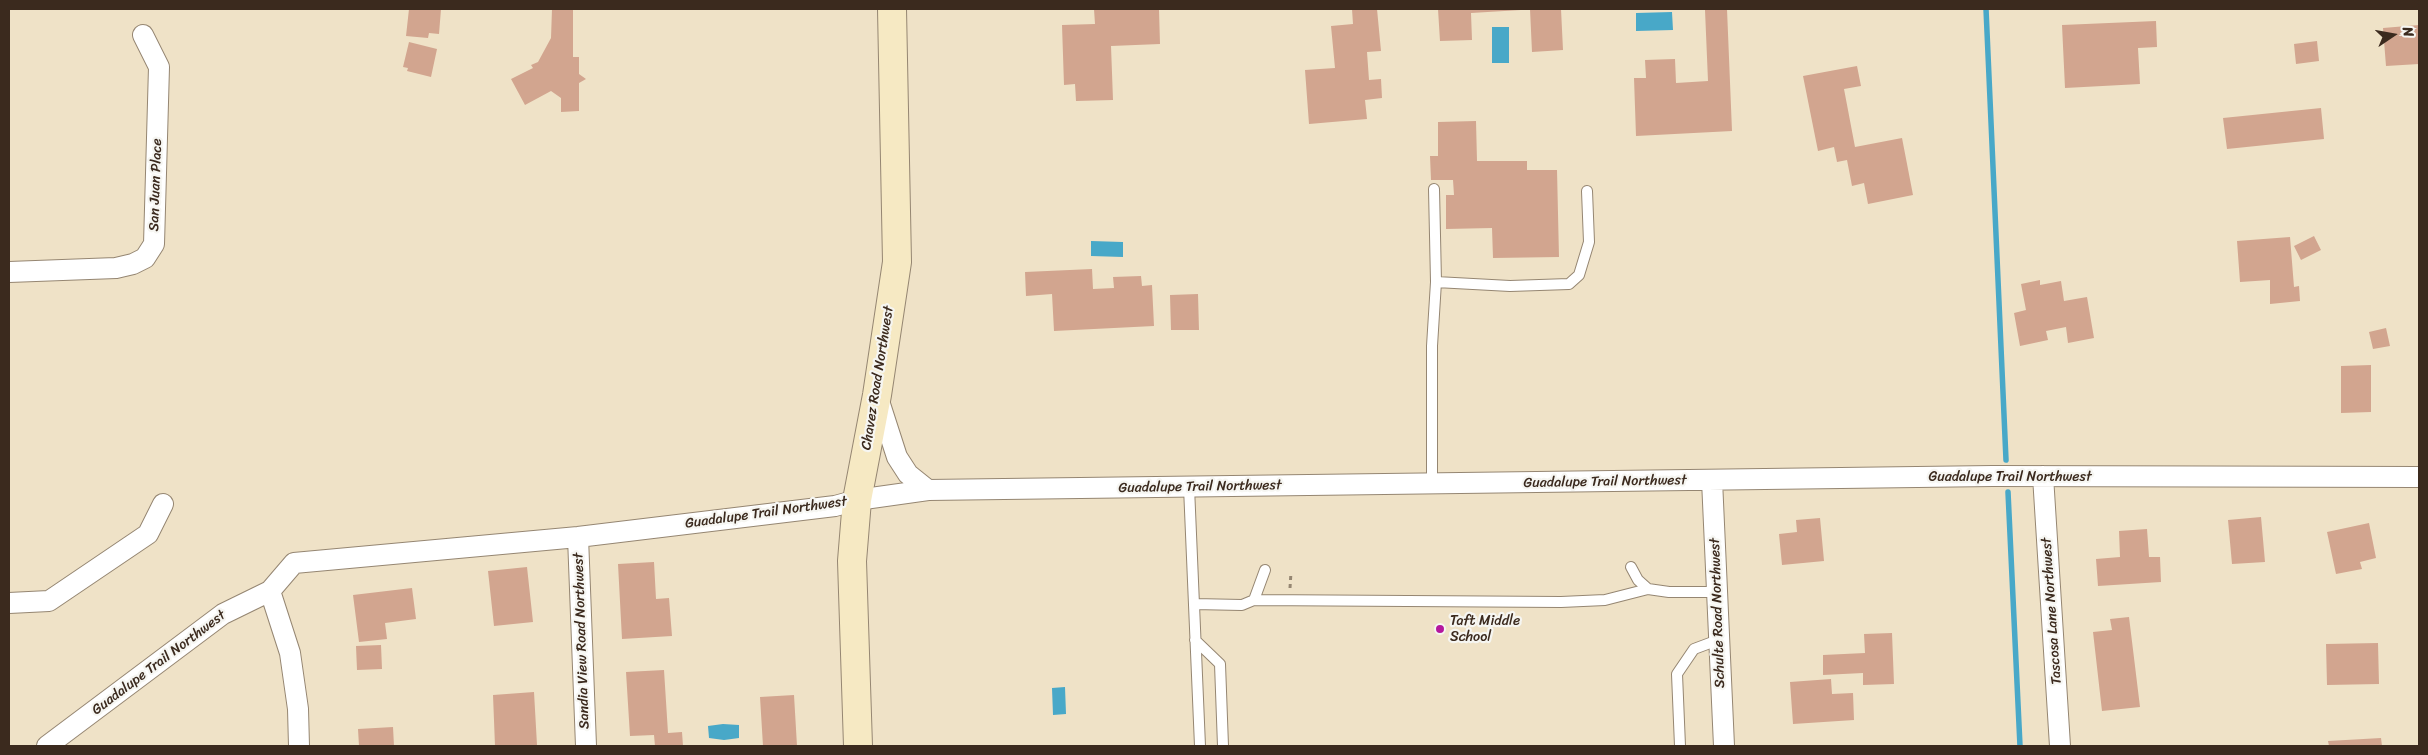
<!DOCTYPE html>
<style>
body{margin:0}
#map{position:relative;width:2428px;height:755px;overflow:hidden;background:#efe2c7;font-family:Sriracha,sans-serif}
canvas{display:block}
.frame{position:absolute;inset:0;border:10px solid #3b2a1e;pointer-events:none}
.north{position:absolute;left:2368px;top:10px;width:50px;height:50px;-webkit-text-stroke:4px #f6f6f2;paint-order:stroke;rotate:78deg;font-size:14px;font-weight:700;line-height:20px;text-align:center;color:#3b2a1e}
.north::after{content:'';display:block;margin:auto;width:18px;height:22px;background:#3b2a1e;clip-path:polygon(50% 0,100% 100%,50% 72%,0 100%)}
</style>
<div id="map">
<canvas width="2428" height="755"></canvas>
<div class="frame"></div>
<div class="north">N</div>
</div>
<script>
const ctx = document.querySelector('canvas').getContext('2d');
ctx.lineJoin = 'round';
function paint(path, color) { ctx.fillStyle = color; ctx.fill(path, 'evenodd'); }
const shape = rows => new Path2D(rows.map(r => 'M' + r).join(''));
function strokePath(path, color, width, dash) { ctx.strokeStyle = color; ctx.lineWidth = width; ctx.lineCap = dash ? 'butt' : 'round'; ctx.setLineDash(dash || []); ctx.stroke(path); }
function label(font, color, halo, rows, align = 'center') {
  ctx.font = font + ' Sriracha,sans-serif'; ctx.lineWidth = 4.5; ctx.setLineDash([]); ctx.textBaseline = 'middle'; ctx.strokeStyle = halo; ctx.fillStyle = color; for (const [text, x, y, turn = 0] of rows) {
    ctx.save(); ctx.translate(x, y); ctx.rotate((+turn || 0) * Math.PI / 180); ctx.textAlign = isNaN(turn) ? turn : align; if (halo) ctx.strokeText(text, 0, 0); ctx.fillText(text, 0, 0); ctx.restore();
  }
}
paint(shape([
 [1672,12,1673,30,1636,31,1636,13],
 [1492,27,1509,27,1509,63,1492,63],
 [1091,241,1123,242,1123,257,1091,256],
 [1065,687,1066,714,1053,715,1052,688],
 [723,724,739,725,739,738,724,740,709,738,708,726]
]), '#48a8c8');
strokePath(shape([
 [1986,9,2006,460],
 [2008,492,2020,746]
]), '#48a8c8', 5.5);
paint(shape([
 [409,9,441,9,439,34,429,33,428,38,406,36],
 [552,9,573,9,573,57,579,57,579,74,586,79,579,83,579,111,561,112,561,98,551,91,525,105,511,79,533,68,531,65,538,62,551,38],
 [1094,9,1159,9,1160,44,1111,46,1113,100,1076,101,1075,84,1064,85,1062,25,1095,24],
 [1352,9,1377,9,1381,51,1367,52,1369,80,1381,79,1382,98,1365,100,1367,119,1309,124,1305,70,1335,68,1331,26,1353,24],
 [1438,9,1521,9,1521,10,1471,13,1472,40,1440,41],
 [1530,9,1561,9,1563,50,1532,52],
 [1727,9,1732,131,1636,136,1634,78,1646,78,1645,60,1675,59,1676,83,1708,81,1705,10],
 [2156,21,2157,47,2138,48,2140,84,2065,88,2062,25],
 [2419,25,2419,64,2386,66,2383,28],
 [2317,41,2319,61,2296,64,2294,44],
 [409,42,437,49,431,77,407,71,408,68,403,67],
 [1857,66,1861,86,1844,89,1855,147,1902,138,1913,195,1868,204,1864,183,1852,186,1847,160,1837,162,1834,147,1818,151,1803,76],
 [2321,108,2324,139,2227,149,2223,118],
 [1476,121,1477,161,1527,161,1527,170,1557,170,1559,257,1493,258,1492,228,1446,229,1446,195,1454,195,1453,180,1431,180,1430,156,1438,156,1438,122],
 [2314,236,2321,250,2301,260,2294,246],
 [2290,237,2294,287,2299,286,2300,301,2270,304,2270,280,2240,282,2237,241],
 [1092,269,1093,289,1114,288,1113,277,1141,276,1142,286,1152,285,1154,326,1054,331,1052,294,1026,296,1025,272],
 [2040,280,2040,285,2061,281,2064,301,2087,297,2094,338,2068,343,2066,327,2046,331,2048,340,2020,346,2014,313,2026,310,2021,284],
 [1198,294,1199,330,1171,330,1170,295],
 [2386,328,2390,346,2373,349,2369,332],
 [2371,365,2371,412,2341,413,2341,366],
 [2261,517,2265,562,2232,564,2228,520],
 [1820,518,1824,561,1782,565,1779,534,1797,532,1796,520],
 [2369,523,2376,558,2360,562,2362,569,2336,574,2327,532],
 [2147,529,2149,557,2160,557,2161,582,2098,586,2096,559,2120,557,2119,531],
 [654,562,656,599,669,598,672,636,622,639,618,564],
 [527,567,533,622,494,626,488,571],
 [412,588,416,619,385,623,387,639,359,642,353,595],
 [2129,617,2140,707,2102,711,2093,632,2112,630,2110,619],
 [1892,633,1894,684,1863,685,1863,673,1823,675,1823,655,1865,653,1864,634],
 [2378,643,2379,684,2327,685,2326,644],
 [381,645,382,669,357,670,356,646],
 [664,670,668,733,682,732,683,746,655,746,654,735,630,736,626,672],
 [1831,679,1832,694,1853,693,1854,720,1793,724,1790,682],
 [534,692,537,745,495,746,493,695],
 [794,695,797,746,763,746,760,697],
 [393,727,394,746,359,746,358,729],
 [2381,738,2382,746,2329,746,2328,741]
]), '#d2a58f');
const lane = shape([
 [1434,189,1436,282],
 [1432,484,1432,346,1436,282,1510,286,1569,284,1579,275,1589,242,1587,191],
 [1189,487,1200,746],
 [1631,567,1638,580,1648,589,1669,592,1717,592],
 [1254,600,1561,602,1605,600,1648,589],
 [1194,604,1242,605,1254,600,1265,570],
 [1195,640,1220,664,1223,746],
 [1680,746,1677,674,1694,649,1718,640]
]);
const street = shape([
 [9,272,116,268,133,264,145,258,154,244,159,67,143,35],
 [877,395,897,457,908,474,928,490],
 [2043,476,2060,746],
 [1712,480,1724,746],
 [578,537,586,746],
 [270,591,290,653,298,709,299,746],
 [9,603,49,601,148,534,163,504],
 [47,746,223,614,270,591,294,563,578,537,835,506,857,500,928,490,1993,476,2419,477]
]);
const secondary = shape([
 [858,746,852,561,857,500,877,395,897,262,892,9]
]);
strokePath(lane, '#958672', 12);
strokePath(street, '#958672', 22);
strokePath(secondary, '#958672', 30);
strokePath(shape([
 [1290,588,1291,572]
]), '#958672', 3, [4, 4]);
strokePath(lane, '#fff', 10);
strokePath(street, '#fff', 20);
strokePath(secondary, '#f6e9c3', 28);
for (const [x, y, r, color] of [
 [1440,629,5,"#b5179e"]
]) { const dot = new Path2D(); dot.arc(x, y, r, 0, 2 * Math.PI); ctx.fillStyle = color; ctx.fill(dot); strokePath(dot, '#f6f6f2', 2); }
label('14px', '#3b2a1e', '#f6f6f2', [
 ["San Juan Place",156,185,-88],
 ["Chavez Road Northwest",878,378,-81],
 ["Guadalupe Trail Northwest",2010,477],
 ["Guadalupe Trail Northwest",1605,482,-1],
 ["Guadalupe Trail Northwest",1200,487,-1],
 ["Guadalupe Trail Northwest",766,513,-8],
 ["Tascosa Lane Northwest",2052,611,-94],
 ["Schulte Road Northwest",1718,613,-92],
 ["Sandia View Road Northwest",582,641,-92],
 ["Guadalupe Trail Northwest",159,663,-37]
]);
label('14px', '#3b2a1e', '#f6f6f2', [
 ["Taft Middle",1450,621],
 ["School",1450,637]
], 'left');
</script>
